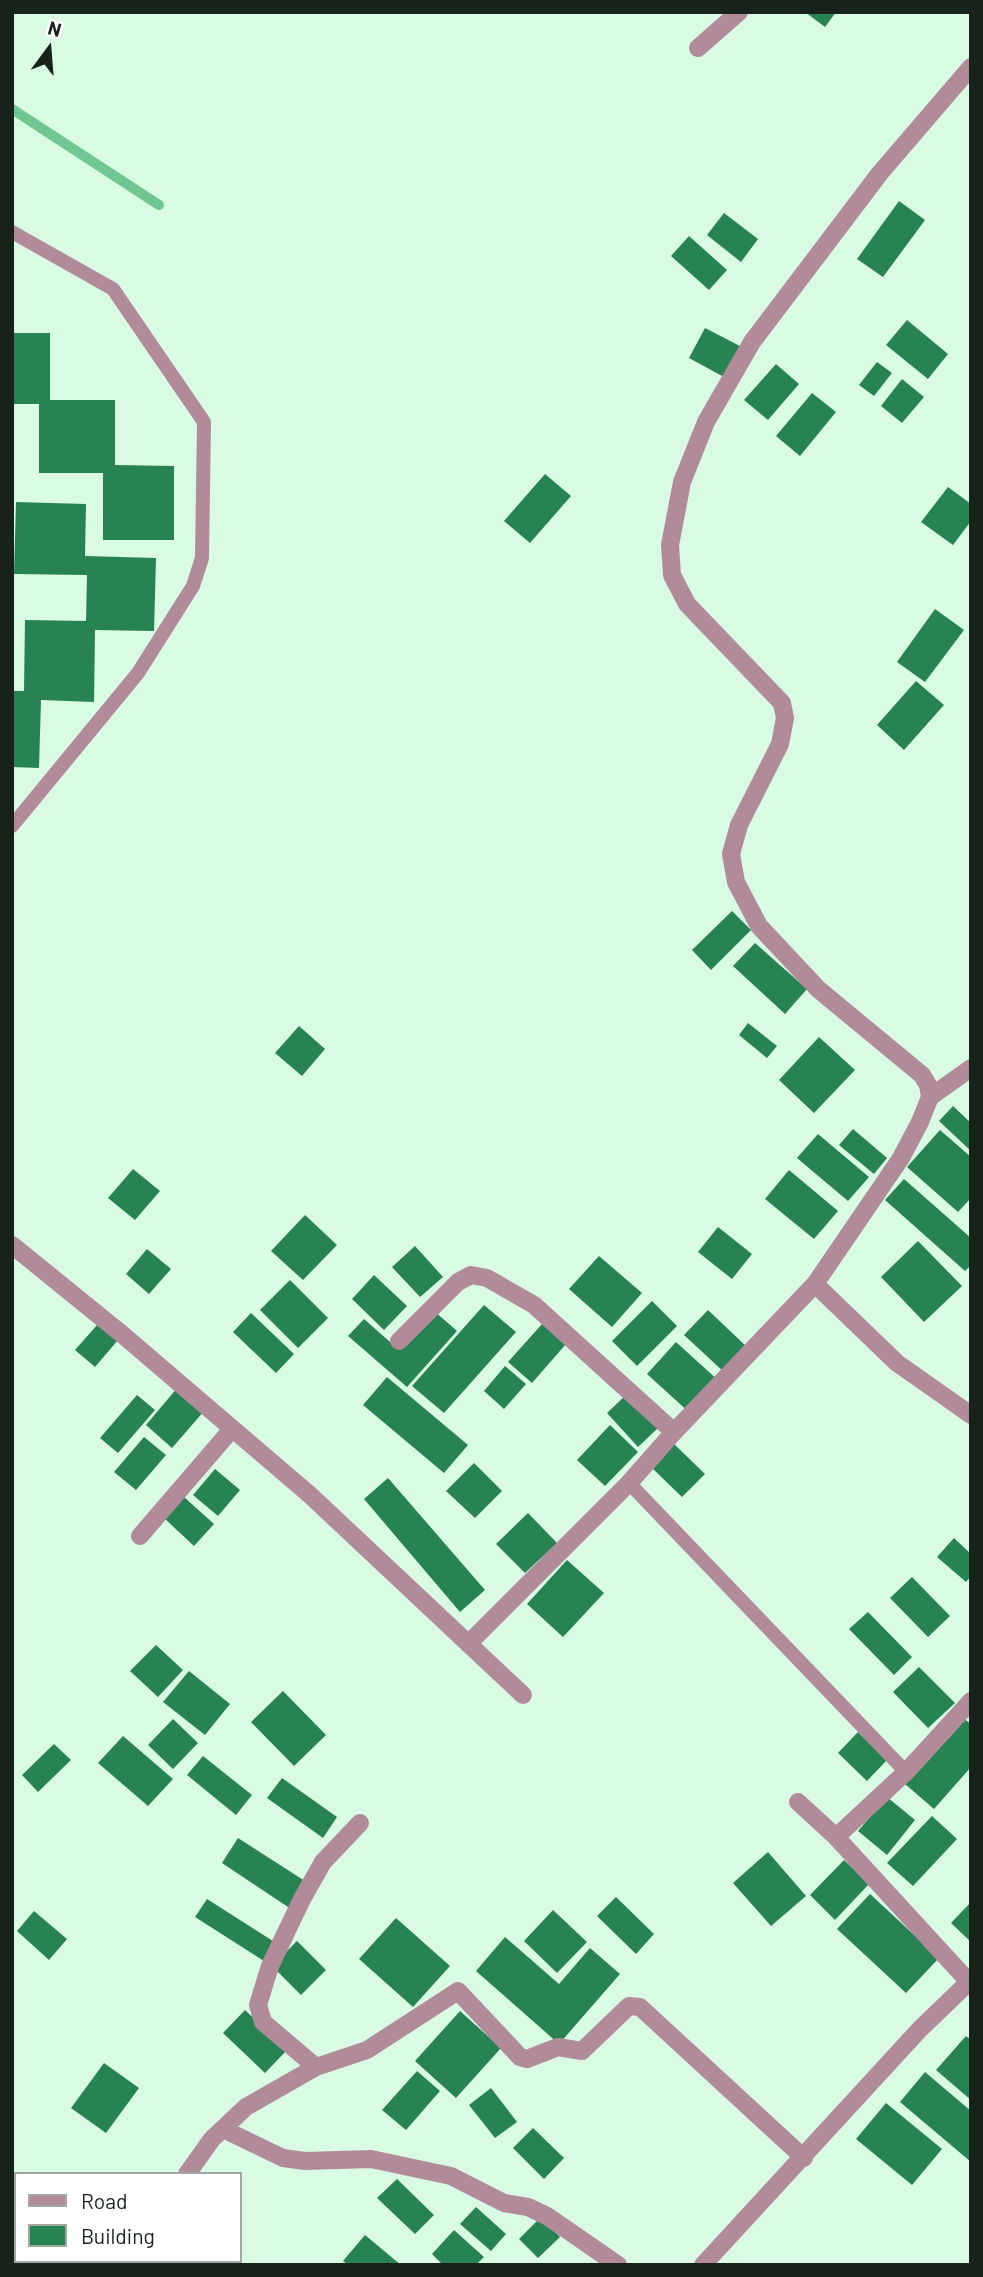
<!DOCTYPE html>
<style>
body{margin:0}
#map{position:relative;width:983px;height:2277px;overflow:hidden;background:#d9fae3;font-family:Barlow,sans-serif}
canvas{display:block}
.frame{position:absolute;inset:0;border:14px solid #16221a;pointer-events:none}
.legend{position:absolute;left:14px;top:2172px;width:228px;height:91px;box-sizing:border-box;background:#fff;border:2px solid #a2a7a3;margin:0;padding:9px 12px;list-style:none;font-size:21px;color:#16221a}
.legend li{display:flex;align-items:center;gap:14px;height:35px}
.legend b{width:35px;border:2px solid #a2a7a3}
.north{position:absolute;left:14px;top:14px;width:70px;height:70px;-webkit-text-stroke:5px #fff;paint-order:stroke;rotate:16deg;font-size:19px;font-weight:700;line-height:28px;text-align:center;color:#16221a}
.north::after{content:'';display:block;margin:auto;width:24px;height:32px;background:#16221a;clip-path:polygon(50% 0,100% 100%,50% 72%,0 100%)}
</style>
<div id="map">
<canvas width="983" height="2277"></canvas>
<div class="frame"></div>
<ul class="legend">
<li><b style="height:9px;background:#b28b9a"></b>Road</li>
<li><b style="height:19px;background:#288352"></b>Building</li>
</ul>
<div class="north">N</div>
</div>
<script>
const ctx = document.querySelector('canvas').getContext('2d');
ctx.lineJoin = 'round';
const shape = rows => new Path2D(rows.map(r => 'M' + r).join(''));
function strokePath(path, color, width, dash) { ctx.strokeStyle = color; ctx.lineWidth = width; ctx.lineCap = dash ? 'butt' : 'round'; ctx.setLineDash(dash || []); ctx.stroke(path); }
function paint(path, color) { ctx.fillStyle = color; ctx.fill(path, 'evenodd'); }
strokePath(shape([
 [12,109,159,205]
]), '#70c791', 10);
paint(shape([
 [805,12,836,12,825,27],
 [899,201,925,220,883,277,857,259],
 [724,213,758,239,741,262,707,235],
 [689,236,727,270,709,290,671,256],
 [907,320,948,354,928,379,886,345],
 [705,328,740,346,724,377,689,358],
 [12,333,50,333,50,400,115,400,115,465,174,466,174,540,103,540,103,473,39,473,39,404,12,404],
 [877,362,892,373,874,396,859,385],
 [776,364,799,384,768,420,744,400],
 [902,379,924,397,902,423,881,406],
 [812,393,836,412,800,456,776,436],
 [545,474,571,496,530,543,504,521],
 [948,487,971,504,971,521,953,545,921,522],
 [16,502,86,504,85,556,156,558,154,631,95,630,94,702,41,700,39,768,12,767,12,691,24,691,25,620,86,621,87,575,14,574],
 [935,609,964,630,925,682,897,662],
 [916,681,944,705,904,750,877,725],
 [732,911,751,930,711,970,692,950],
 [755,943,807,989,785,1014,733,966],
 [748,1023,777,1046,767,1058,739,1035],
 [299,1026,325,1049,302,1076,275,1053],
 [819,1037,855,1070,814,1113,779,1080],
 [953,1106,971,1123,971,1151,939,1121],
 [853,1129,887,1158,874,1174,839,1145],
 [940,1130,971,1157,971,1198,958,1212,907,1167],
 [818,1134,869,1177,848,1201,797,1158],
 [133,1169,160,1191,135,1220,108,1198],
 [789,1170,838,1211,814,1239,765,1199],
 [904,1179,971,1238,971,1265,965,1271,885,1200],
 [305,1215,337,1245,303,1280,271,1251],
 [718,1227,752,1254,732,1279,698,1252],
 [918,1241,962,1286,924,1322,881,1277],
 [415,1246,443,1277,420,1297,392,1267],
 [147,1249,171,1269,149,1294,126,1274],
 [599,1256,642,1293,612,1327,569,1289],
 [374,1275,407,1306,384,1330,352,1299],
 [290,1280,328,1318,298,1348,260,1310],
 [652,1301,677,1326,637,1366,612,1341],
 [484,1305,516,1332,444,1413,412,1386],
 [433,1310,457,1331,407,1387,348,1336,364,1319,398,1349],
 [708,1310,748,1348,725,1373,684,1335],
 [251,1313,294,1354,276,1373,233,1332],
 [543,1323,566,1344,532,1383,508,1362],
 [98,1324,118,1340,95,1367,75,1350],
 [676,1342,720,1382,691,1414,647,1374],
 [505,1366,526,1384,504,1409,484,1391],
 [387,1377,468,1445,444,1473,363,1405],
 [178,1387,205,1410,172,1448,146,1425],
 [137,1395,155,1410,118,1453,100,1438],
 [626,1395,658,1428,638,1447,607,1413],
 [610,1425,638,1452,605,1486,577,1460],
 [144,1437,166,1455,136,1490,114,1472],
 [673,1443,705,1474,682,1497,650,1466],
 [474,1463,502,1491,475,1518,446,1491],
 [215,1469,240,1490,218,1516,193,1495],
 [388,1478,485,1590,460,1612,364,1499],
 [184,1497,214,1524,194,1546,164,1518],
 [528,1513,557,1543,525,1573,496,1544],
 [954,1538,971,1554,971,1576,966,1582,937,1557],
 [567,1560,604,1593,563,1637,527,1604],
 [912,1577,950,1616,928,1637,890,1598],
 [868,1612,912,1657,894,1675,849,1629],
 [156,1645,183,1670,158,1697,130,1671],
 [919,1667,955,1703,928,1728,893,1692],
 [189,1671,230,1704,205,1735,163,1702],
 [283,1691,326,1735,294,1766,251,1722],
 [963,1718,971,1724,971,1767,934,1809,905,1784],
 [173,1719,198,1743,173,1769,148,1745],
 [858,1732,887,1760,867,1781,838,1753],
 [123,1736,173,1779,148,1806,98,1763],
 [54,1744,71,1760,38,1792,22,1775],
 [203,1756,252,1795,236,1815,187,1775],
 [282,1778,337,1817,323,1838,267,1798],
 [887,1797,915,1820,887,1855,858,1831],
 [932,1816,957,1839,913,1886,887,1863],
 [238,1838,308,1883,291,1909,222,1863],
 [768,1852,806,1896,771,1926,733,1883],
 [844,1860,869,1884,835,1920,810,1895],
 [870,1894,939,1958,906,1993,837,1929],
 [616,1897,654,1934,636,1954,597,1916],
 [207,1899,276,1943,264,1961,195,1917],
 [971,1902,971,1942,951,1923],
 [553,1910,587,1942,557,1973,524,1941],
 [34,1911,67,1939,49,1960,17,1931],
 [396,1918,450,1966,413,2007,359,1959],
 [505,1937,559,1984,590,1948,620,1974,559,2044,476,1971],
 [297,1941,326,1970,301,1995,272,1966],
 [245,2010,287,2050,265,2073,223,2033],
 [460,2011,501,2048,456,2098,415,2061],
 [966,2036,971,2040,971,2100,936,2070],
 [104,2063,139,2088,106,2133,71,2108],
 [417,2071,440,2091,406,2130,382,2110],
 [925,2072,971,2111,971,2162,900,2102],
 [491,2088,517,2122,495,2138,469,2105],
 [886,2103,942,2149,912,2185,856,2139],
 [533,2128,564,2158,544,2179,513,2148],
 [397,2179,434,2215,415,2234,377,2198],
 [476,2207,506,2234,491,2251,460,2224],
 [541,2217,560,2237,538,2258,519,2239],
 [454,2230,484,2257,476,2265,443,2265,432,2254],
 [365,2235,401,2265,348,2265,343,2261]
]), '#288352');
strokePath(shape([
 [12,232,113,289,204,422,202,558,193,586,138,673,12,826],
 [629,1483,906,1772]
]), '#b28b9a', 14);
strokePath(shape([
 [698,48,739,12],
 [930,1097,971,1068],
 [12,1245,123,1335,310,1495,523,1695],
 [815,1284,897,1363,971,1415],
 [399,1341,458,1282,471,1275,487,1278,534,1305,674,1432,815,1284,901,1158,920,1122,930,1097,928,1085,922,1075,818,989,759,926,736,882,731,854,739,825,780,744,785,718,782,703,687,604,672,575,670,545,682,482,706,422,752,342,880,173,971,67],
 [140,1536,232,1429],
 [468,1644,629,1483,674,1432],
 [798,1802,836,1837,969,1982],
 [836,1837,906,1772,971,1701],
 [316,2067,263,2022,258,2005,270,1966,302,1899,323,1862,360,1823],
 [223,2129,283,2158,305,2161,371,2159,451,2176,504,2203,528,2207,547,2216,618,2265],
 [187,2174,212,2139,246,2107,316,2067,367,2050,458,1991,520,2057,527,2059,558,2047,582,2051,629,2006,640,2007,804,2158],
 [141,2265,143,2261],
 [703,2265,920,2029,971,1980]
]), '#b28b9a', 18);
</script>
